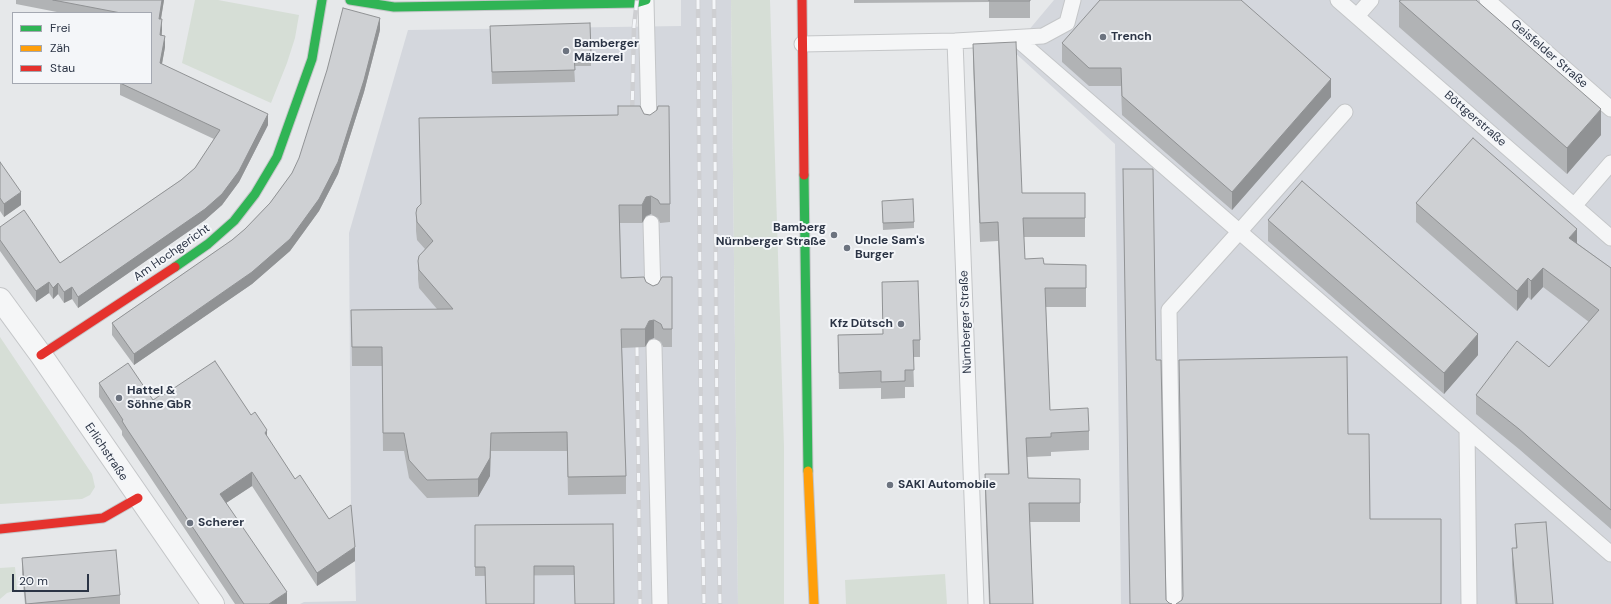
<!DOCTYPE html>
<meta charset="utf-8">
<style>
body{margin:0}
#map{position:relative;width:1611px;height:604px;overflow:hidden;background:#e6e8ea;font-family:"DM Sans",sans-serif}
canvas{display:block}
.legend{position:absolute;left:12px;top:12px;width:140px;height:72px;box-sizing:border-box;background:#f4f6f9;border:1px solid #a4a8b1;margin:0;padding:5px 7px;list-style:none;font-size:12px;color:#2b3445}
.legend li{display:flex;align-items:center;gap:8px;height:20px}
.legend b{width:20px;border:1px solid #a4a8b1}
.scale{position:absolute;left:12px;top:574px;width:77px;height:18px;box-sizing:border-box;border:2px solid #2b3445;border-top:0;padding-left:5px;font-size:12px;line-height:14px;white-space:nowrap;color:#2b3445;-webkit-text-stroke:3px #f4f6f9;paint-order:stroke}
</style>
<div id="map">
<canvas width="1611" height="604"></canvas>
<ul class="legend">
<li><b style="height:5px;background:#30b455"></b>Frei</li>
<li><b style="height:5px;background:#ff9f0a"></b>Zäh</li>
<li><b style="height:5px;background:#e5322d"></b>Stau</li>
</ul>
<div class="scale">20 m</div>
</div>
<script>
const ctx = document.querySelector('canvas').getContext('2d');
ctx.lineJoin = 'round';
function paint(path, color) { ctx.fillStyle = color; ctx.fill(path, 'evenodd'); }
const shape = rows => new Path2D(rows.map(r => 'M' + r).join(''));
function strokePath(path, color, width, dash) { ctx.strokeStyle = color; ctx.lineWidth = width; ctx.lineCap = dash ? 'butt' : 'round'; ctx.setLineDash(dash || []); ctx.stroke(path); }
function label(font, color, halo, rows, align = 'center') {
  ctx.font = font + ' "DM Sans",sans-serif'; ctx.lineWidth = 4; ctx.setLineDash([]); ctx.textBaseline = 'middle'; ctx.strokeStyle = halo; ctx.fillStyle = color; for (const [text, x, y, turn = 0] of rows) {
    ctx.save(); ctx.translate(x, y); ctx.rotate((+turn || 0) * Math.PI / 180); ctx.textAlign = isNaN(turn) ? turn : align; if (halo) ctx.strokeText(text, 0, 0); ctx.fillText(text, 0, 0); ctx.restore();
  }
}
paint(shape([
 [681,0,731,0,738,604,300,604,304,602,356,601,355,561,351,519,349,233,408,30,681,26],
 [1054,0,1611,0,1611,604,1121,604,1115,144,1012,50]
]), '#d4d7dd');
paint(shape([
 [195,0,218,0,299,15,295,38,287,63,271,103,182,63],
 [731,0,770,0,784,447,784,604,738,604],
 [0,337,92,474,95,487,90,495,82,499,0,504],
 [15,567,17,590,7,593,0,599,0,568],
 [945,574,947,604,846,604,845,580]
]), '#d6ded6');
const lane = shape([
 [1338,0,1611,238],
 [1487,0,1611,109],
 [646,1,649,124],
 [1357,16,1371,0],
 [1016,38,1467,429,1469,604],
 [955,41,976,604],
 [802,44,955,41,1043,36,1067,23,1073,0],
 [1574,206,1611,163],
 [651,223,653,295],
 [654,347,660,604],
 [1467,429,1611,554],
 [1174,604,1169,310,1239,232,1345,112]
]);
const street = shape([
 [0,299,41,355,213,604]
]);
const fast = shape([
 [350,0,394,7,636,3,646,0],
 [804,175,808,471],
 [175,267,208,244,234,221,255,194,277,157,312,59,322,0]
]);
const slow = shape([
 [808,471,814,604]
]);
const jam = shape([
 [802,0,804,175],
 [41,355,175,267],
 [0,529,103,518,138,498]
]);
strokePath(lane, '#c4c6c8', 17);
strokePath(street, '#c4c6c8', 24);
strokePath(fast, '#c4c6c8', 11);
strokePath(slow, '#c4c6c8', 11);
strokePath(jam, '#c4c6c8', 11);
strokePath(lane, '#f5f6f7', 15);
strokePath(street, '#f5f6f7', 22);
strokePath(fast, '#30b455', 9);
strokePath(slow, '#ff9f0a', 9);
strokePath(jam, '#e5322d', 9);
const rail = shape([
 [698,0,701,442,704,604],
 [714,0,717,440,720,604],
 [632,118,634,26,637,0],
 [637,347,640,604]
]);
strokePath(rail, '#cecfd2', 4.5);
strokePath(rail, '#f4f6f9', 3, [9]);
paint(shape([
 [16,0,164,0,161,19,162,30,162,35,165,47,162,64,268,125,239,182,222,205,205,220,78,308,72,299,64,303,58,294,53,299,49,293,36,302,0,251,0,227,60,263,181,180,195,168,214,139,120,95,120,83,151,13,62,13,16,4],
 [854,0,1030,0,1030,18,989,18,989,2,854,3],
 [1399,1,1601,135,1567,174,1399,27],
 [490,26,591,54,591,66,574,66,575,82,492,84],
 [380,30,364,92,338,174,319,211,290,251,252,284,134,365,112,335,112,323,232,240,245,229,270,203,292,173],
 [1062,43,1331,97,1232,210,1122,115,1121,86,1089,86,1062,62],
 [973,44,1022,193,1085,193,1085,237,1024,237,1025,259,1044,264,1086,265,1086,307,1046,307,1050,410,1089,431,1089,450,1051,452,1051,456,1027,457,1028,478,1080,479,1080,522,1030,522,1033,604,989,604,985,494,985,474,1008,474,998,241,980,242,973,63],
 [618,115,670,204,670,222,660,223,658,218,651,214,646,216,642,223,620,223,621,278,646,282,672,329,672,347,663,347,661,342,654,338,649,340,645,347,622,348,626,476,626,494,568,495,567,451,491,451,490,476,478,497,427,498,409,478,404,451,383,451,382,366,352,366,351,310,437,309,419,288,418,279,418,261,425,249,417,240,416,231,416,213,421,204,419,118],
 [0,162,21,205,4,217,0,211],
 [1416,203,1577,243,1611,268,1611,529,1519,449,1476,414,1476,395,1549,367,1589,322,1543,287,1531,300,1528,297,1517,311,1416,222],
 [882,207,914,222,914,228,883,230],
 [1268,220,1478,355,1444,394,1268,241],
 [882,282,920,340,920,357,913,357,914,387,905,387,905,398,881,399,881,388,839,389,838,335,883,334],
 [99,383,153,400,162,396,251,415,267,437,295,479,355,561,317,586,252,486,226,503,287,604,235,604,122,435,122,431,99,397],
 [613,524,574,575,475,576,475,525],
 [1515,524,1553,604,1515,604,1512,565,1512,548,1516,548],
 [22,558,120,595,120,604,25,604,22,575]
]), '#b1b3b5');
paint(shape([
 [162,0,164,0,159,30,159,19],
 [380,18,380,30,364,92,338,174,319,211,290,251,252,284,134,365,134,354,252,272],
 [162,19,162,30,160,46,160,35],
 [165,36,165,47,160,74,160,63],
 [1331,79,1331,97,1232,210,1232,192],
 [1601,109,1601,135,1567,174,1567,148],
 [268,114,268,125,239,182,222,205,205,220,78,308,78,297],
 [21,192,21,205,4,217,4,204],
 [651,196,651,214,646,216,642,223,642,205,646,197],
 [1577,229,1577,249,1569,238],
 [1543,268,1543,287,1531,300,1531,281],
 [1528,278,1528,297,1517,311,1517,291],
 [49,282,49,293,36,302,36,291],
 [58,283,58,294,53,299,53,288],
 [72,287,72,299,64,303,64,292],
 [654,320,654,338,649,340,645,347,645,329,649,321],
 [1478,334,1478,355,1444,394,1444,373],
 [267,430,267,443,265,433],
 [491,433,490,476,478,497,478,479],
 [252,472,252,486,220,507,220,494],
 [355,547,355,561,317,586,317,573],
 [287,592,287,604,269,604]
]), '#909294');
const building = shape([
 [53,0,162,0,159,19,162,19,160,35,165,36,160,63,268,114,239,171,222,194,205,209,78,297,72,287,64,292,58,283,53,288,49,282,36,291,0,240,0,227,24,210,60,263,181,180,195,168,220,130,120,83,151,83,151,13,121,13,53,0],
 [989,0,1030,0,1030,1,989,1,989,0],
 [1100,0,1241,0,1331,79,1232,192,1122,96,1121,68,1089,68,1062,43,1100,0],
 [1401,0,1476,0,1601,109,1567,148,1399,1,1401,0],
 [343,8,380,18,364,80,338,162,319,199,290,239,252,272,134,354,112,323,232,240,245,229,270,203,292,173,299,158,327,70,343,8],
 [590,23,591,54,574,55,575,70,492,72,490,26,590,23],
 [1016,42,1022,193,1085,193,1085,218,1023,218,1025,259,1043,258,1044,264,1086,265,1086,288,1045,288,1050,410,1088,408,1089,431,1051,433,1051,437,1026,438,1028,478,1080,479,1080,503,1029,503,1033,604,990,604,985,474,1009,474,998,222,980,223,973,44,1016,42],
 [618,106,640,106,644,114,650,115,657,110,658,106,669,106,670,204,660,204,658,200,651,196,646,197,642,205,619,205,621,278,644,277,646,282,653,286,658,284,662,277,672,277,672,329,663,329,661,324,654,320,649,321,645,329,621,329,626,476,568,477,567,432,491,433,490,458,478,479,427,480,409,460,404,433,383,433,382,347,352,347,351,310,453,309,419,270,418,261,419,256,433,241,417,222,416,213,417,208,421,204,419,118,618,115,618,106],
 [1473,138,1577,229,1569,238,1611,268,1611,510,1519,429,1476,395,1517,341,1549,367,1599,310,1543,268,1531,281,1528,278,1517,291,1416,203,1473,138],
 [0,162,21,192,4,204,0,198,0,162],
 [1123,169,1153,169,1156,360,1161,360,1166,600,1169,603,1172,604,1130,604,1123,169],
 [1302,181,1478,334,1444,373,1268,220,1302,181],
 [913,199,914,222,883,223,882,201,913,199],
 [918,281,920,340,913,340,914,370,905,370,905,381,881,382,881,371,839,373,838,335,883,334,882,282,918,281],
 [1347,357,1348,434,1369,434,1370,519,1441,519,1441,604,1176,604,1182,600,1183,596,1179,360,1347,357],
 [215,361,251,415,255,412,267,430,265,433,295,479,300,475,329,519,351,505,355,547,317,573,252,472,220,494,287,592,269,604,244,604,127,429,122,421,123,420,99,383,128,363,153,400,162,394,162,396,215,361],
 [1546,522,1553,604,1517,604,1512,548,1517,548,1515,524,1546,522],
 [613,524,614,604,575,604,574,566,534,566,534,604,486,604,485,567,475,567,475,525,613,524],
 [116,550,120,595,26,604,22,558,116,550]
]);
paint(building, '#ced0d3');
strokePath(building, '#909294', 1);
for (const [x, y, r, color] of [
 [1103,37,4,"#6c737f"],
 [566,51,4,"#6c737f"],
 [834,235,4,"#6c737f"],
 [847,248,4,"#6c737f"],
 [901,324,4,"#6c737f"],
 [119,398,4,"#6c737f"],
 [890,485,4,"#6c737f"],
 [190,523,4,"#6c737f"]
]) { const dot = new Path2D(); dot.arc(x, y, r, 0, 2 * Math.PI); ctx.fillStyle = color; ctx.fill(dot); strokePath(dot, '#f4f6f9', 1.5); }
label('bold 12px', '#2b3445', '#f4f6f9', [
 ["Trench",1111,37],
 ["Bamberger",574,44],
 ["Mälzerei",574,58],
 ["Bamberg",826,228,"right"],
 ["Nürnberger Straße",826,242,"right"],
 ["Uncle Sam's",855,241],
 ["Burger",855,255],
 ["Kfz Dütsch",893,324,"right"],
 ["Hattel &",127,391],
 ["Söhne GbR",127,405],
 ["SAKI Automobile",898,485],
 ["Scherer",198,523]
], 'left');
label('12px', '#2b3445', '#f4f6f9', [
 ["Geisfelder Straße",1549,54,41],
 ["Böttgerstraße",1475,119,41],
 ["Am Hochgericht",172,253,-35],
 ["Nürnberger Straße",966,322,-92],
 ["Erlichstraße",106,452,56]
]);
</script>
